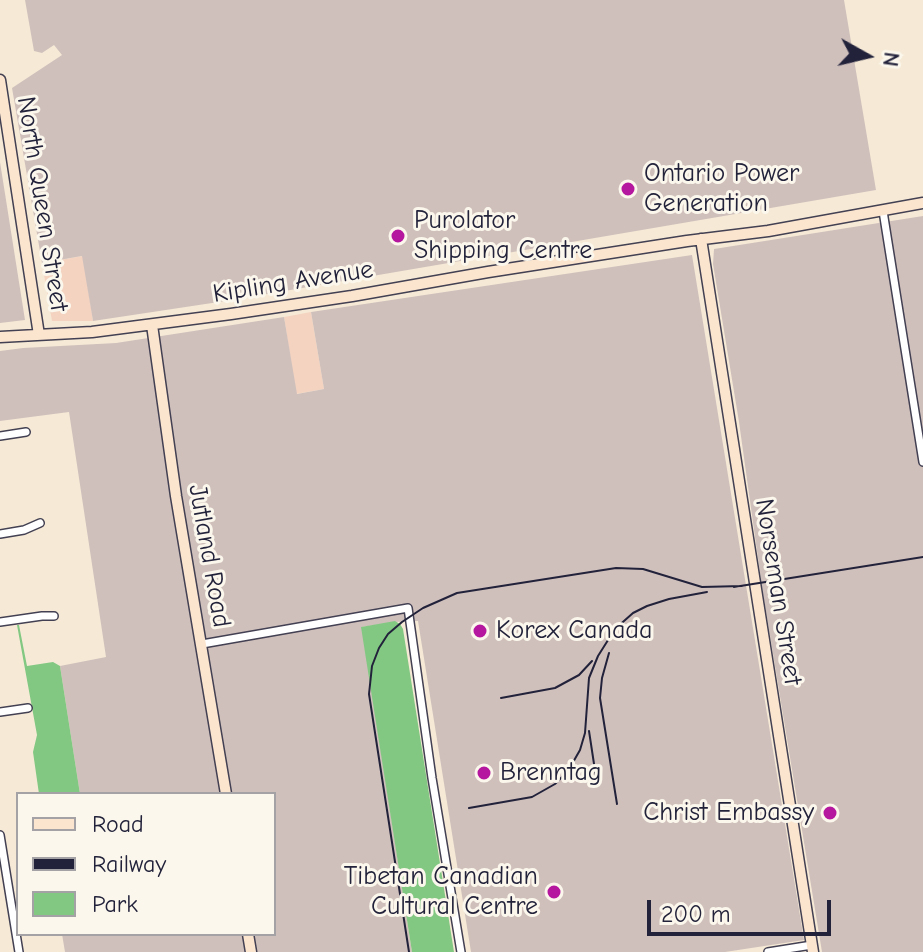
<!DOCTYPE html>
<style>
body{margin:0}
#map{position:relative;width:923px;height:952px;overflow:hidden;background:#f6ead6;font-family:"Comic Neue",sans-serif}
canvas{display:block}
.legend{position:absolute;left:16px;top:792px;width:260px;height:144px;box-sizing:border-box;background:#fbf7ec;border:2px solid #a4a2a5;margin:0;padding:10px 14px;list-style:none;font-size:24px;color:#22223b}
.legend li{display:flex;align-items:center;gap:16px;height:40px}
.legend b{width:40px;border:2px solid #a4a2a5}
.north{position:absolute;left:827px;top:16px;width:80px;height:80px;-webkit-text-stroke:6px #fbf7ec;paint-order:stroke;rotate:98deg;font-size:22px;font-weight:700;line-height:32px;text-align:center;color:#22223b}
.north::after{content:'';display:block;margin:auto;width:28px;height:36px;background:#22223b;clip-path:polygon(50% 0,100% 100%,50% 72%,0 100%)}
.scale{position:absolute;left:647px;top:900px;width:184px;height:36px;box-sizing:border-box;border:4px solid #22223b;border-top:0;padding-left:10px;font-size:24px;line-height:28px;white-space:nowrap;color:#22223b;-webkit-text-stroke:6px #fbf7ec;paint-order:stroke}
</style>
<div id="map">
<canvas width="923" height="952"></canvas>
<ul class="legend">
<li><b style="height:10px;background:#fce5cf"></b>Road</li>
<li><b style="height:10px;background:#22223b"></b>Railway</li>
<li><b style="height:22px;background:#82c883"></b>Park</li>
</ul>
<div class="north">N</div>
<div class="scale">200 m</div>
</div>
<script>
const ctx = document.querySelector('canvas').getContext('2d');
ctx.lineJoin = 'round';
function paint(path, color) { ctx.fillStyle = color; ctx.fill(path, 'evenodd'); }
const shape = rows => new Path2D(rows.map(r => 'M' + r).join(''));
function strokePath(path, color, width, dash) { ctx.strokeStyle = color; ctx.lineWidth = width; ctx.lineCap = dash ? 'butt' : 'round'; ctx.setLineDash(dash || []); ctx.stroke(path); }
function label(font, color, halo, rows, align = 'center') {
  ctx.font = font + ' "Comic Neue",sans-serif'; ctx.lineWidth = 6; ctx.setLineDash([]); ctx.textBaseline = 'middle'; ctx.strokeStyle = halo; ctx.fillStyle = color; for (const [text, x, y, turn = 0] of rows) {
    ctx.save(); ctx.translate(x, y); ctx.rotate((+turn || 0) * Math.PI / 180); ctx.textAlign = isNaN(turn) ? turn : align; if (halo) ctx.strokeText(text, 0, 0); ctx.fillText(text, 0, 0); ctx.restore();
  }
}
paint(shape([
 [83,256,93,321,52,321,42,263],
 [311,312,324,389,296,394,284,317]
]), '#f4d3c1');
paint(shape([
 [25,0,844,0,876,190,232,300,93,321,82,256,42,263,12,88,62,55,54,45,42,53,34,51],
 [0,162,25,320,0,323],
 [923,216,923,952,822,952,762,587,739,422,713,264,714,249],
 [692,255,804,940,725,952,471,952,418,621,395,622,362,627,412,952,65,952,62,934,274,934,274,794,80,794,60,666,106,657,69,412,0,421,0,351,23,348,116,343,284,317,297,394,324,389,311,312]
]), '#d0c0bc');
paint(shape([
 [395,621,400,624,403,629,454,952,412,952,361,627],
 [17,625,19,625,27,666,53,662,60,666,80,794,39,794,33,752,37,735]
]), '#82c883');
const street = shape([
 [883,211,923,462],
 [0,436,26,432],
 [0,534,24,530,40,523],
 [0,622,42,616,54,616],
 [202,644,408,608,432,778,461,952],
 [0,712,28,708],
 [0,835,19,952],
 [768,952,812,945]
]);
const secondary = shape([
 [0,80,39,335],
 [701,239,813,952],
 [152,325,176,496,226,794],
 [0,337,92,332,231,314,352,296,488,272,687,241,768,231,923,203],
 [248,934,251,952]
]);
strokePath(street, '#424052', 10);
strokePath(secondary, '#424052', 13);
strokePath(street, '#fff', 7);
strokePath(secondary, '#fce5cf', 10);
strokePath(shape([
 [734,587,923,557],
 [609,653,602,678,600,698,617,804],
 [501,698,555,688,579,675,592,661],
 [589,731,596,777],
 [469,808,532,797,555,784,568,771,580,750,585,733,589,678,598,656,615,629,633,613,647,606,669,599,707,592],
 [409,952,369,694,372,666,379,648,388,634,402,622,423,608,457,593,616,568,643,569,702,587,742,586]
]), '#22223b', 2);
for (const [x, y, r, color] of [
 [628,189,8,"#b5179e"],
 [398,236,8,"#b5179e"],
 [480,631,8,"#b5179e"],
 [484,773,8,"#b5179e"],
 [830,813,8,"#b5179e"],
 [554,892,8,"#b5179e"]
]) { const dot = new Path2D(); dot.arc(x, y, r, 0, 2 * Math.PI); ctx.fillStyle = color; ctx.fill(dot); strokePath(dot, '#fbf7ec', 3); }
label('26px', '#22223b', '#fbf7ec', [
 ["Ontario Power",644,174],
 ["Generation",644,204],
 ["Purolator",414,221],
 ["Shipping Centre",414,251],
 ["Korex Canada",496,631],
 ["Brenntag",500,773],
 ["Christ Embassy",814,813,"right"],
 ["Tibetan Canadian",538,877,"right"],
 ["Cultural Centre",538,907,"right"]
], 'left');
label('26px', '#22223b', '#fbf7ec', [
 ["North Queen Street",42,204,81],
 ["Kipling Avenue",293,282,-9],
 ["Jutland Road",209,556,80],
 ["Norseman Street",778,592,81]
]);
</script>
